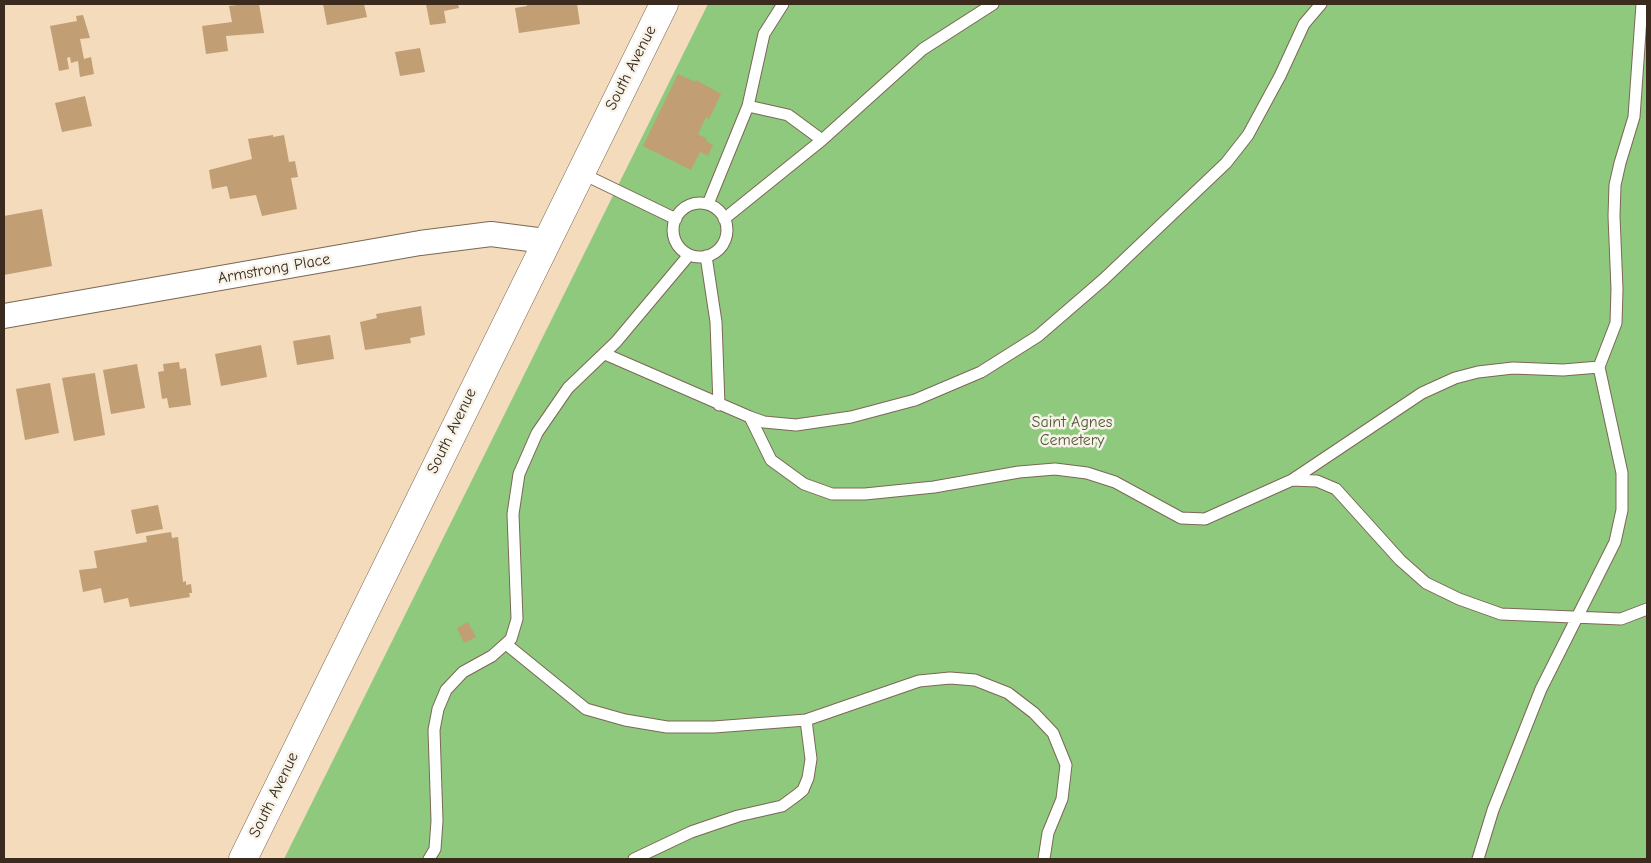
<!DOCTYPE html>
<style>
body{margin:0}
#map{position:relative;width:1651px;height:863px;overflow:hidden;background:#f3dbbc;font-family:"Comic Neue",sans-serif}
canvas{display:block}
.frame{position:absolute;inset:0;border:5px solid #3b2a1e;pointer-events:none}
</style>
<div id="map">
<canvas width="1651" height="863"></canvas>
<div class="frame"></div>
</div>
<script>
const ctx = document.querySelector('canvas').getContext('2d');
ctx.lineJoin = 'round';
function paint(path, color) { ctx.fillStyle = color; ctx.fill(path, 'evenodd'); }
const shape = rows => new Path2D(rows.map(r => 'M' + r).join(''));
function strokePath(path, color, width, dash) { ctx.strokeStyle = color; ctx.lineWidth = width; ctx.lineCap = dash ? 'butt' : 'round'; ctx.setLineDash(dash || []); ctx.stroke(path); }
function label(font, color, halo, rows, align = 'center') {
  ctx.font = font + ' "Comic Neue",sans-serif'; ctx.lineWidth = 5; ctx.setLineDash([]); ctx.textBaseline = 'middle'; ctx.strokeStyle = halo; ctx.fillStyle = color; for (const [text, x, y, turn = 0] of rows) {
    ctx.save(); ctx.translate(x, y); ctx.rotate((+turn || 0) * Math.PI / 180); ctx.textAlign = isNaN(turn) ? turn : align; if (halo) ctx.strokeText(text, 0, 0); ctx.fillText(text, 0, 0); ctx.restore();
  }
}
paint(shape([
 [708,4,1647,4,1647,859,284,859]
]), '#8ec97e');
paint(shape([
 [246,4,259,4,264,33,226,36,228,51,206,54,202,26,232,22,229,6],
 [323,4,364,4,367,17,327,25],
 [426,4,458,4,459,8,444,11,446,23,430,25],
 [527,4,577,4,580,24,519,33,515,8,527,6],
 [83,15,90,38,80,39,84,59,91,57,94,74,80,77,78,61,71,63,70,57,67,58,69,69,59,71,50,26,77,21,76,16],
 [420,48,425,72,400,76,395,52],
 [678,74,695,82,696,80,721,94,709,119,706,117,698,134,707,139,706,141,713,145,708,156,700,152,691,170,643,146],
 [85,96,92,126,62,132,55,103],
 [273,135,273,137,284,135,289,162,295,161,298,177,291,178,297,209,262,216,256,195,230,199,227,186,212,189,209,170,252,159,248,139],
 [42,209,52,266,4,275,4,216],
 [421,306,425,335,410,338,411,343,365,350,360,322,377,318,376,314],
 [330,335,334,359,297,365,293,341],
 [261,345,267,377,221,386,215,354],
 [179,362,180,369,186,368,191,405,169,408,167,398,162,399,158,372,164,371,163,364],
 [137,364,145,408,111,414,103,370],
 [95,373,105,435,74,441,62,378],
 [50,383,59,433,25,440,16,389],
 [158,505,163,529,136,534,131,510],
 [171,532,172,538,178,537,183,582,186,581,186,585,191,584,192,593,189,593,190,597,130,607,128,598,104,603,101,588,83,592,79,570,97,568,94,551,147,542,146,536],
 [468,622,476,637,464,643,457,628]
]), '#c19e74');
const service = shape([
 [748,106,788,115,822,140],
 [581,173,676,219],
 '673 230a27 27 0 1 1 54 0a27 27 0 1 1-54 0Z',
 [708,204,748,106,764,34,783,4],
 [724,219,822,140,923,49,993,4],
 [706,256,716,322,719,405],
 [605,354,750,417,764,422,796,425,851,417,915,400,981,372,1038,336,1104,279,1226,163,1248,135,1280,76,1304,24,1321,4],
 [750,417,771,460,804,484,832,494,865,494,934,487,1019,472,1055,469,1087,473,1115,482,1181,518,1205,519,1292,480,1317,481,1336,489,1400,560,1426,583,1459,599,1501,614,1621,619,1647,609],
 [1292,480,1422,393,1455,378,1478,372,1513,368,1563,370,1599,367],
 [506,644,586,709,625,720,667,727,714,727,806,720,919,681,950,678,975,680,1008,693,1034,713,1053,733,1066,765,1062,799,1048,833,1044,859],
 [429,859,435,849,437,821,434,730,438,709,446,690,463,672,492,656,511,639,517,619,513,514,519,474,537,433,568,388,616,342,689,255],
 [634,859,691,832,738,816,782,806,797,795,803,790,808,778,811,759,806,720],
 [1478,859,1493,810,1541,689,1615,542,1622,510,1622,473,1599,367,1616,323,1617,289,1614,216,1615,185,1620,163,1634,117,1642,4]
]);
const minor = shape([
 [4,316,420,243,491,234,545,241]
]);
const primary = shape([
 [243,859,664,4]
]);
strokePath(service, '#7b6855', 13);
strokePath(minor, '#7b6855', 26);
strokePath(primary, '#7b6855', 29);
strokePath(service, '#fff', 11);
strokePath(minor, '#fff', 24);
strokePath(primary, '#fff', 28);
label('16px', '#3b2a1e', '#f7f3e8', [
 ["South Avenue",631,68,-63],
 ["Armstrong Place",274,269,-10],
 ["South Avenue",452,431,-64],
 ["South Avenue",274,795,-64]
]);
label('16px', '#545a3b', '#f7f3e8', [
 ["Saint Agnes",1072,422],
 ["Cemetery",1072,440]
]);
</script>
